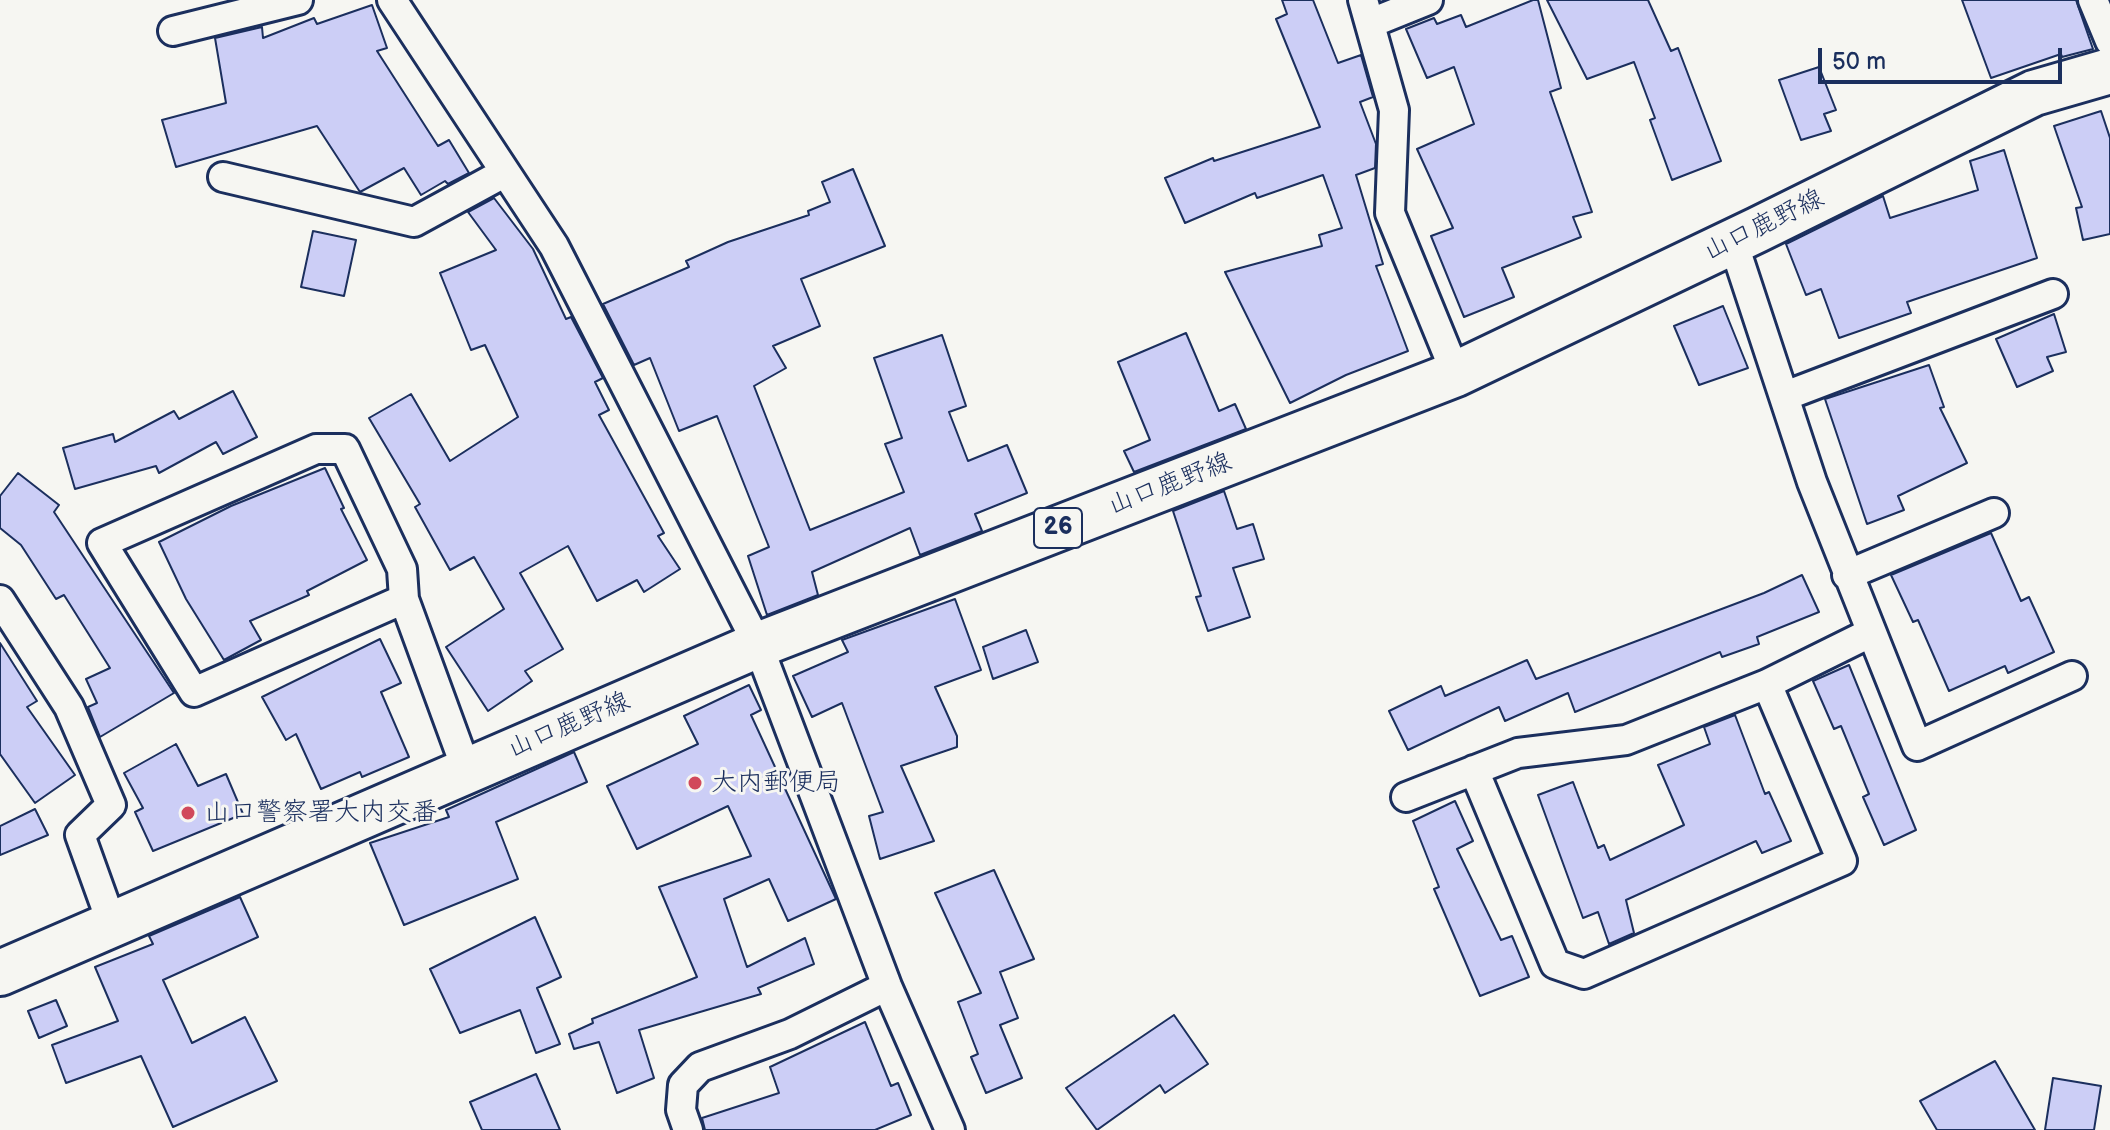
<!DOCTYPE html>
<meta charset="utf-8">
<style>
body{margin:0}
#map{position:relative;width:2110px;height:1130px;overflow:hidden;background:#f6f6f2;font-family:"Balsamiq Sans",sans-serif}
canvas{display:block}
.scale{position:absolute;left:1818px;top:48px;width:244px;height:36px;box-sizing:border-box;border:4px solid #1b2f5e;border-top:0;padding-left:10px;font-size:24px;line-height:28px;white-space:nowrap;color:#1b2f5e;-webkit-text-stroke:6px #f6f6f2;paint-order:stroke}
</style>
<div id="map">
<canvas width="2110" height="1130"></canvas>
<div class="scale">50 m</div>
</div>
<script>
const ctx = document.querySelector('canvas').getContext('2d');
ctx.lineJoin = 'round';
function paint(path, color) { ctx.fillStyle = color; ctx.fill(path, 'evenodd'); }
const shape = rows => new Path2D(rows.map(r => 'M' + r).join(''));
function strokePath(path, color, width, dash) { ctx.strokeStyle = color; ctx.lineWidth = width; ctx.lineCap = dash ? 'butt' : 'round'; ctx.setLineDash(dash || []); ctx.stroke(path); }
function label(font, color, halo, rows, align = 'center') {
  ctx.font = font + ' "Balsamiq Sans","Klee One",sans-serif'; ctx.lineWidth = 6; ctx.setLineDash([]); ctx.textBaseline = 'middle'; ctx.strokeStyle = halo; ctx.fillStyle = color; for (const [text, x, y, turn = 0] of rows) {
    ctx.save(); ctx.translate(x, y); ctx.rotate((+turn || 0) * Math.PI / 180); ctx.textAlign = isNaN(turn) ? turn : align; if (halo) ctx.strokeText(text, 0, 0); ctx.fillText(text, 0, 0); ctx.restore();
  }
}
const building = shape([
 [1282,0,1313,0,1338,63,1361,55,1373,97,1360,102,1376,144,1375,168,1356,175,1383,264,1376,266,1408,351,1346,375,1290,403,1225,272,1322,246,1319,235,1342,228,1323,175,1257,198,1255,193,1185,223,1165,178,1213,158,1214,161,1320,127,1276,19,1287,14,1282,0],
 [1533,0,1538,0,1561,88,1550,92,1592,212,1573,217,1581,237,1502,268,1514,297,1464,317,1431,236,1453,228,1417,149,1474,124,1454,67,1427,78,1406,29,1434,18,1437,24,1461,15,1466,27,1533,0],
 [1547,0,1648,0,1671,51,1678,48,1721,161,1672,180,1650,120,1655,118,1634,62,1587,79,1547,0],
 [1962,0,2076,0,2093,49,2062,57,2061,54,1991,78,1962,0],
 [372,5,387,48,377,51,438,146,449,140,469,173,448,184,445,181,421,195,404,168,360,192,317,126,176,167,162,120,226,103,215,38,262,27,263,38,314,18,317,24,372,5],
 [1819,67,1836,110,1824,114,1831,131,1801,140,1779,80,1819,67],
 [2101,111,2110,138,2110,234,2083,240,2076,208,2082,207,2054,126,2101,111],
 [2004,150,2037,258,1907,302,1911,313,1839,338,1821,289,1806,295,1786,244,1883,196,1890,218,1978,190,1970,161,2004,150],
 [853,169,885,246,801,279,820,326,773,346,786,368,754,386,810,530,904,492,885,444,902,438,874,358,942,335,966,406,949,412,968,461,1007,445,1027,493,975,514,982,531,920,555,910,528,812,572,818,595,767,615,748,556,769,547,717,416,679,431,650,358,634,365,603,304,689,267,686,261,728,242,809,215,808,211,830,202,822,182,853,169],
 [494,198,533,249,566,319,571,317,603,378,595,382,609,410,599,415,664,533,658,536,680,569,644,592,637,580,597,601,568,546,520,573,563,649,525,671,532,681,488,711,446,647,504,609,474,557,450,570,415,507,420,504,369,418,411,394,450,461,518,417,485,345,471,350,440,273,496,250,468,212,494,198],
 [313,231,356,240,344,296,301,287,313,231],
 [1723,306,1748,368,1699,385,1674,326,1723,306],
 [2054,314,2066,352,2047,357,2053,371,2017,387,1996,339,2054,314],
 [1186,333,1219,411,1235,404,1246,429,1134,472,1124,451,1150,440,1118,362,1186,333],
 [1929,365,1944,407,1940,408,1967,463,1898,496,1904,510,1867,524,1825,399,1929,365],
 [233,391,257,437,223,454,216,442,159,473,156,466,75,489,63,448,113,434,115,442,174,411,179,419,233,391],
 [325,468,344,508,341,509,367,560,307,591,309,595,250,621,261,640,224,660,186,599,159,542,231,506,325,468],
 [18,473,59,505,54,512,174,693,100,737,88,707,97,703,86,679,110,668,64,595,56,599,21,545,0,528,0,496,18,473],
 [1224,491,1237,529,1253,524,1264,559,1233,568,1250,617,1208,631,1196,597,1201,596,1173,511,1224,491],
 [1991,533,2021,601,2029,597,2054,652,2008,673,2005,666,1949,691,1918,620,1913,622,1891,575,1991,533],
 [1802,575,1819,612,1757,637,1759,644,1722,657,1720,652,1575,712,1568,693,1505,721,1499,707,1408,750,1389,711,1441,686,1445,696,1527,660,1536,679,1764,593,1802,575],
 [955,599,981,670,935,687,957,736,957,747,901,766,934,841,880,859,869,816,883,812,842,703,812,717,793,676,848,652,842,640,955,599],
 [1026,630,1038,662,993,679,983,647,1026,630],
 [380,639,401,683,381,692,409,757,362,777,360,772,321,789,296,734,286,740,262,697,380,639],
 [0,643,37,701,27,707,75,775,35,803,0,754,0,643],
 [1849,665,1916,830,1884,845,1863,797,1869,794,1841,726,1834,729,1813,681,1849,665],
 [749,685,761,710,751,715,836,899,788,921,769,879,724,899,747,967,805,938,814,964,758,988,761,994,639,1030,654,1078,617,1093,599,1042,574,1049,569,1034,593,1023,592,1019,697,977,659,887,751,856,728,806,637,849,607,786,698,744,684,716,749,685],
 [1735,715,1765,794,1769,792,1791,841,1762,853,1756,841,1626,900,1634,933,1609,944,1598,912,1583,918,1538,795,1573,782,1598,848,1604,845,1610,860,1684,825,1658,765,1710,744,1704,727,1735,715],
 [176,744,198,786,226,774,243,814,153,851,135,812,143,808,124,773,176,744],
 [574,752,587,782,496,822,518,879,404,925,370,843,449,817,446,810,574,752],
 [1455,801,1473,841,1457,849,1501,940,1512,936,1529,977,1480,996,1434,889,1439,887,1413,821,1455,801],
 [35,809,48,835,0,855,0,826,35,809],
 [994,870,1034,959,1000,972,1018,1018,1000,1025,1022,1078,986,1093,971,1057,978,1054,958,1002,981,993,935,893,994,870],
 [240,897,258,937,163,980,192,1043,245,1017,277,1081,173,1127,141,1056,66,1083,52,1045,118,1021,95,967,153,944,149,936,240,897],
 [535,917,561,977,537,988,560,1044,536,1053,520,1010,460,1033,430,969,535,917],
 [56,1000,67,1026,39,1038,28,1011,56,1000],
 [1174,1015,1208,1064,1165,1093,1160,1085,1097,1130,1066,1088,1174,1015],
 [865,1022,891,1086,898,1083,911,1115,875,1130,705,1130,702,1118,779,1093,770,1067,865,1022],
 [1995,1061,2035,1130,1937,1130,1920,1101,1995,1061],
 [536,1074,560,1130,482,1130,470,1102,536,1074],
 [2053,1078,2101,1086,2094,1130,2045,1130,2053,1078]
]);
paint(building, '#cccef6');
strokePath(building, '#1b2f5e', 2);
const street = shape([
 [392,0,554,246,758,645,887,986,950,1130],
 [1363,0,1394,110,1390,213,1456,374],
 [2093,0,2110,41],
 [1371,23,1428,0],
 [173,31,298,0],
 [223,177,414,222,504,173],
 [1733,242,1812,482,1917,746,2072,676],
 [1785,396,2053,294],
 [1847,575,1994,513],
 [404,599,194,692,102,543,316,449,345,449,402,569,404,599,467,771],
 [0,600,69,707,111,805,80,835,112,924],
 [1474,770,1555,964,1584,974,1842,861,1767,684],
 [1406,797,1518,753,1626,740,1767,684,1870,633],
 [688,1130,681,1110,683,1085,700,1067,790,1034,887,986]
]);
const primary = shape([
 [0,973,758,645,1456,374,1757,230,2034,93,2110,71]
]);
strokePath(street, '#1b2f5e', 34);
strokePath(primary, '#1b2f5e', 50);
strokePath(street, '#f6f6f2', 28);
strokePath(primary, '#f6f6f2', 44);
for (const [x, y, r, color] of [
 [695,783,8,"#d1495b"],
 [188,813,8,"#d1495b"]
]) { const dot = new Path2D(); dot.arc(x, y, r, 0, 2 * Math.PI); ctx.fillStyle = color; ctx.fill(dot); strokePath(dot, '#f6f6f2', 3); }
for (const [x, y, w] of [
 [1058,528,48]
]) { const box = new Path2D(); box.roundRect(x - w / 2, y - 20, w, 40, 6); ctx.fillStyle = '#f6f6f2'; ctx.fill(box); strokePath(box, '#1b2f5e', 2); }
label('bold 24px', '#1b2f5e', null, [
 ["26",1058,528]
]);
label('26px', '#1b2f5e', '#f6f6f2', [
 ["山口鹿野線",1764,226,-26],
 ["山口鹿野線",1170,485,-21],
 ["山口鹿野線",569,726,-23]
]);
label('26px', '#1b2f5e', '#f6f6f2', [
 ["大内郵便局",711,783],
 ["山口警察署大内交番",204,813]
], 'left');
</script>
